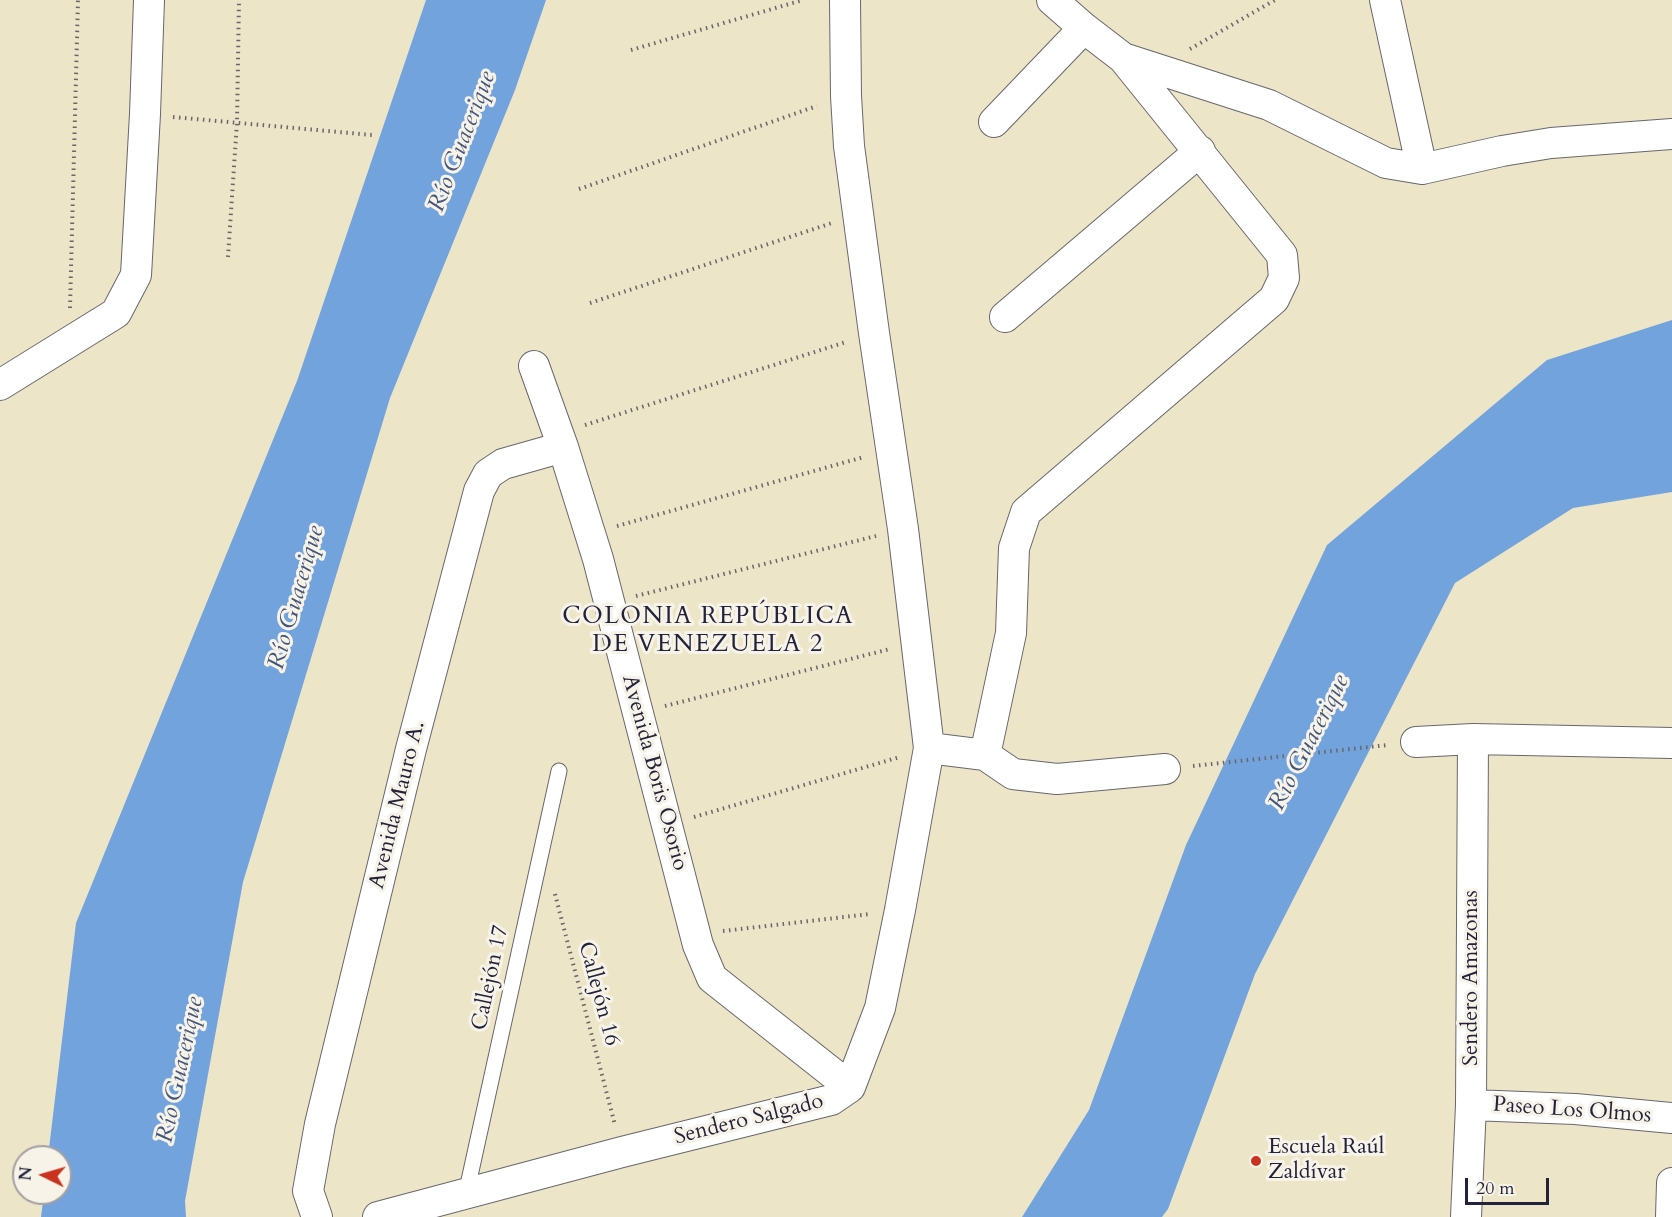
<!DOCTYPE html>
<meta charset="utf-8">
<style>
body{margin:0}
#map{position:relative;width:1672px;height:1217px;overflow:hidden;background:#ede5c7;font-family:Cardo,serif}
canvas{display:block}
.north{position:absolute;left:12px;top:1145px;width:60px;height:60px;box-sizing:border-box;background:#f7f3e8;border:2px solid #a29fa3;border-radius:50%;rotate:275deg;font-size:16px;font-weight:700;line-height:24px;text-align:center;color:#22223b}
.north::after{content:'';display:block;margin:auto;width:21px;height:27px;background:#c8321e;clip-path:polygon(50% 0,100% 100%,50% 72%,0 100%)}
.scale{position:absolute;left:1465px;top:1178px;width:84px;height:27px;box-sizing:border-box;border:3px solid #22223b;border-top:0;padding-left:8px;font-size:18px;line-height:21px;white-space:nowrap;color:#22223b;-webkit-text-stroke:4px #f7f3e8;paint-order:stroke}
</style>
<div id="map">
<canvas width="1672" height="1217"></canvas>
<div class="north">N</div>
<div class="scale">20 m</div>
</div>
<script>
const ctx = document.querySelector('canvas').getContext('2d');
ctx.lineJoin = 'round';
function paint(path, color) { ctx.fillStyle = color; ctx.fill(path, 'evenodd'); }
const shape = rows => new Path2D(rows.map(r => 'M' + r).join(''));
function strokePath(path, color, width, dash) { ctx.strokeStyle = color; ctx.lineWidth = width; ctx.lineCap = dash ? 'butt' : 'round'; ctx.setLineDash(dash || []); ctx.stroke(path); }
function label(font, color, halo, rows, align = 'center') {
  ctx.font = font + ' Cardo,serif'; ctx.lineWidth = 6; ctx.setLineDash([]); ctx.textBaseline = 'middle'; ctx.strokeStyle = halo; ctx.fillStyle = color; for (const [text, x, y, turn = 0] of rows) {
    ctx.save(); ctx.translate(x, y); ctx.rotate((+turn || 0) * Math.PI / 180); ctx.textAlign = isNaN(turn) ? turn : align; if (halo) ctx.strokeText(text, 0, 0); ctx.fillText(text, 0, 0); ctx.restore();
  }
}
paint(shape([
 [426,0,546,0,515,90,390,398,243,882,185,1201,186,1217,41,1217,44,1193,60,1193,60,1157,48,1157,76,923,297,381],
 [1672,320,1672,492,1573,508,1455,583,1255,974,1168,1209,1162,1217,1022,1217,1089,1110,1186,845,1327,545,1547,360]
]), '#72a3dd');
const service = shape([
 [466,1194,559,771]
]);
const minor = shape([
 [1385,0,1422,169],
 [1123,58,1269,105,1386,163,1422,169,1502,151,1551,143,1672,134],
 [994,122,1084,28],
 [1005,317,1200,151],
 [534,366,563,447,598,559,698,945,712,978,850,1087],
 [0,385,116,313,136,275,145,114,149,0],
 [1416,742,1473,739,1672,743],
 [929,748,985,755,1013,774,1057,779,1165,769],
 [985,755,1011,633,1014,548,1026,512,1274,299,1284,278,1282,255,1123,58,1084,28,1052,0],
 [1471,1105,1575,1109,1672,1118],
 [317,1217,308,1191,320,1124,411,749,479,491,488,474,503,464,563,447],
 [378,1217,622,1152,831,1100,850,1087,880,1008,900,910,929,748,903,529,874,333,849,146,846,96,845,0],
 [1466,1217,1471,1105,1473,739],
 [1671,1217,1672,1183]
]);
strokePath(service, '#69666c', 17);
strokePath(minor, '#69666c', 32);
strokePath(shape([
 [1190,49,1275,0],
 [631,50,803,0],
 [173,117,372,135],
 [579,189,817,106],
 [228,257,237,122,239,0],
 [590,303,832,223],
 [70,308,78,0],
 [585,425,846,342],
 [617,526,864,457],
 [636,596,876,536],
 [665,706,890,649],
 [1193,766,1388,745],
 [694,817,900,757],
 [555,894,615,1125],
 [723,931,870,914]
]), '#69666c', 4, [1.5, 4.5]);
strokePath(service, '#fff', 15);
strokePath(minor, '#fff', 30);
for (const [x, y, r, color] of [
 [1256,1161,6,"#c8321e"]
]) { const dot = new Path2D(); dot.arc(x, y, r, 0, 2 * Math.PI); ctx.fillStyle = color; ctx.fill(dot); strokePath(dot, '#f7f3e8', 2); }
label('22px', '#22223b', '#f7f3e8', [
 ["Avenida Boris Osorio",654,773,75],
 ["Avenida Mauro A.",398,805,-76],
 ["Callejón 17",491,978,-78],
 ["Sendero Amazonas",1472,978,-90],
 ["Callejón 16",598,994,75],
 ["Paseo Los Olmos",1572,1111,4],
 ["Sendero Salgado",749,1120,-14]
]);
label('22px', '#22223b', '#f7f3e8', [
 ["Escuela Raúl",1268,1148],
 ["Zaldívar",1268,1173]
], 'left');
label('italic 24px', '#42567c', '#f7f3e8', [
 ["Río Guacerique",463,142,-69],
 ["Río Guacerique",297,598,-74],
 ["Río Guacerique",1310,743,-63],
 ["Río Guacerique",181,1070,-78]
]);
ctx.letterSpacing = '1.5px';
label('24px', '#22223b', '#f7f3e8', [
 ["COLONIA REPÚBLICA",708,617],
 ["DE VENEZUELA 2",708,645]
]);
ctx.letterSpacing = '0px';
</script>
